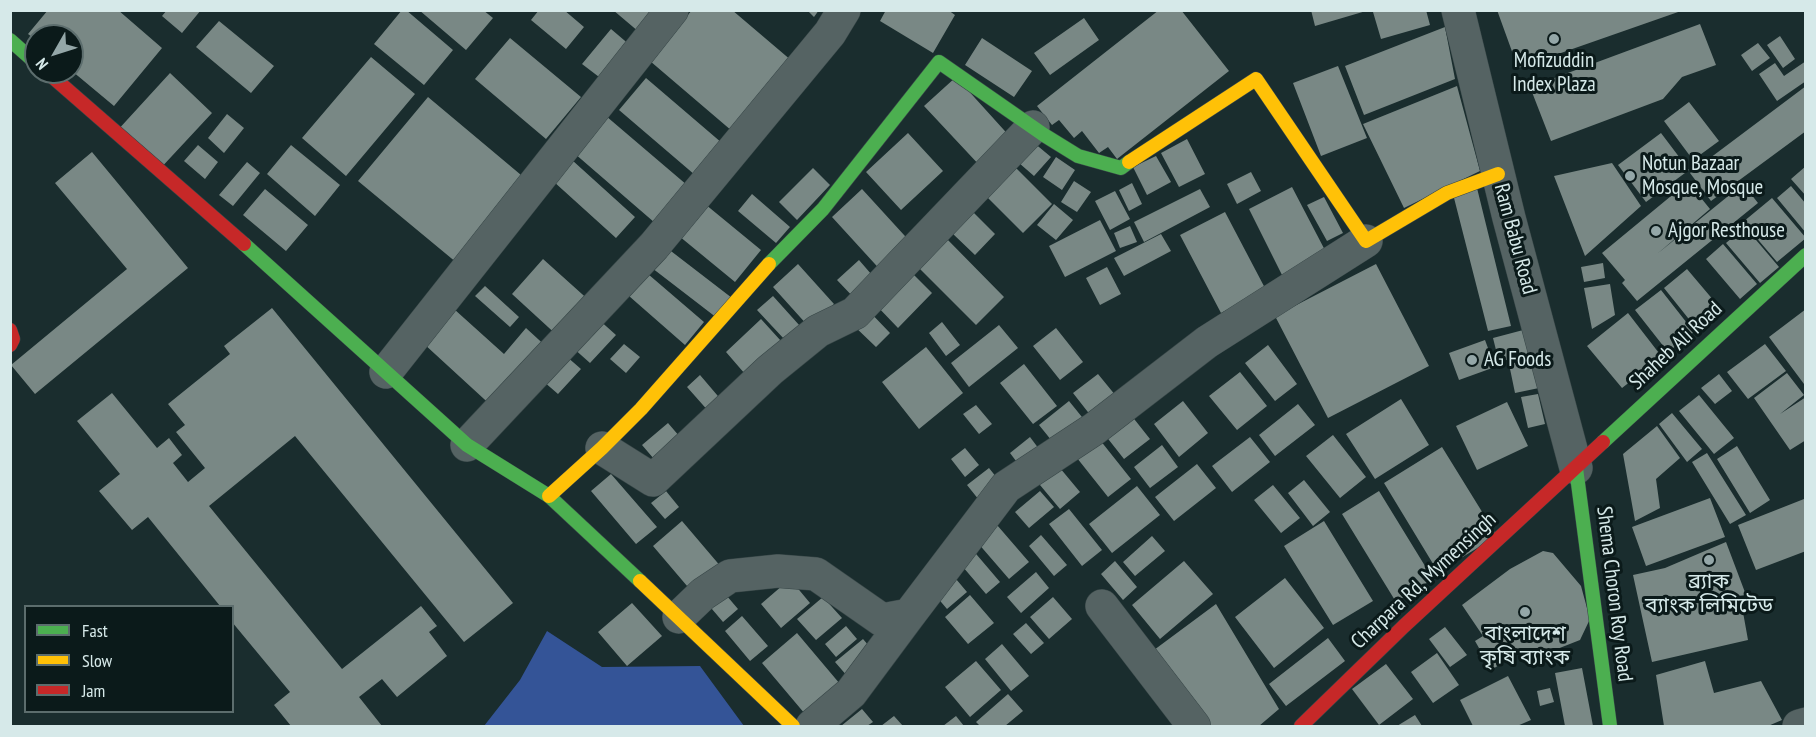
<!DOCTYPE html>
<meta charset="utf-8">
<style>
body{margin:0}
#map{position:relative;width:1816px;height:737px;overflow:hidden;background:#1a2d2e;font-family:"PT Sans Narrow",sans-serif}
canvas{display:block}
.frame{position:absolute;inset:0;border:12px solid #d6e9e9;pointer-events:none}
.legend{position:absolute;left:24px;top:605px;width:210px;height:108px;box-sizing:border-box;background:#0b1a1a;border:2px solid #5c6d6d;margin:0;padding:8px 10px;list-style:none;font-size:18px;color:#d6e9e9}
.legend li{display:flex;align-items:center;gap:12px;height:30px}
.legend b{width:30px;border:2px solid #5c6d6d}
.north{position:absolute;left:24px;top:24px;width:60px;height:60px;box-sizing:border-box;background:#0b1a1a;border:2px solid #5c6d6d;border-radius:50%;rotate:231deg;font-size:16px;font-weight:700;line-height:24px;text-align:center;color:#d6e9e9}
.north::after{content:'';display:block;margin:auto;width:21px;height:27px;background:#94a7a8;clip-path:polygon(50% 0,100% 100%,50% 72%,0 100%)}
</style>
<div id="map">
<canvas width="1816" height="737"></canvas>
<div class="frame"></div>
<ul class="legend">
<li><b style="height:8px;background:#4caf50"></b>Fast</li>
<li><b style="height:8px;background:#ffc107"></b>Slow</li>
<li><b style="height:8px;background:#c62828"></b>Jam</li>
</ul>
<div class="north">N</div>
</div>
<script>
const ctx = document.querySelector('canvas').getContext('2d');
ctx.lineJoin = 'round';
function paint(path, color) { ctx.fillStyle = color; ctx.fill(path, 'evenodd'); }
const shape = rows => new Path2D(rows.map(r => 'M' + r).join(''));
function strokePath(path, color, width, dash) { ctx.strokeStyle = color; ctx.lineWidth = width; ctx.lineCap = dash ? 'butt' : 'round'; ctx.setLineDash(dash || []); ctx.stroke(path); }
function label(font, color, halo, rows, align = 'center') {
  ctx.font = font + ' "PT Sans Narrow","Noto Sans Bengali",sans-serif'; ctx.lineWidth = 6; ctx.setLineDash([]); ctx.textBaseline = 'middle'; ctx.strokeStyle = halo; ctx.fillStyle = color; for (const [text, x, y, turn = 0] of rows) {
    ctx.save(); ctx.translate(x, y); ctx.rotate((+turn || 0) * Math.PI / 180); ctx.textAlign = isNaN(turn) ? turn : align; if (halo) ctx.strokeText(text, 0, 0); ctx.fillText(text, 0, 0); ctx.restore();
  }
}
paint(shape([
 [547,631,602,667,700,666,744,726,484,726,520,680]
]), '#345497');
paint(shape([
 [48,10,118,10,162,48,114,106,72,71,72,36,36,36,36,40,28,34],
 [167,10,201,10,182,33,162,16],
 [402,10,406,10,453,50,424,85,374,44],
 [419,10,483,10,493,18,466,50],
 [539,10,564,10,584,27,566,49,531,20],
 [613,10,658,10,639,32],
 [692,10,732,10,792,61,732,131,650,61],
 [807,10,819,10,814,17],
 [886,10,948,10,955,15,933,53,880,21],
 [1159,10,1181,10,1229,71,1117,159,1108,147,1099,153,1082,131,1074,138,1059,120,1052,125,1037,106],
 [1311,10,1366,10,1366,11,1315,26],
 [1379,10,1426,10,1430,25,1381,39,1373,12],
 [1497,10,1681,10,1681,11,1518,68],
 [1084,18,1099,40,1050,75,1034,53],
 [219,21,274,66,251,93,196,47],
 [1700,24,1716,65,1682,77,1663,99,1551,141,1530,87],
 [1445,27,1455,79,1364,115,1345,66],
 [611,29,631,46,603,80,582,64],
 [1780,36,1795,59,1783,68,1767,45],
 [510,38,581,97,546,139,475,79],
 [982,38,1032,71,1014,97,965,65],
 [1758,43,1770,58,1752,71,1741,55],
 [371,57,415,94,346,176,302,138],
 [1806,61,1806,81,1777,101,1759,74,1775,63,1784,76],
 [1338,66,1367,138,1321,156,1293,83],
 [170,73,212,113,158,171,116,132],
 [956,77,1013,140,982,168,924,106],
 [646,78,729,149,702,181,619,110],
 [1457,86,1480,171,1404,208,1363,124],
 [1806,86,1806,131,1711,201,1690,173],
 [428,97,527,180,457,263,358,181],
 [1689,102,1719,141,1693,160,1664,121],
 [227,114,244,128,224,153,208,138],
 [606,116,694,191,662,229,574,153],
 [908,133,943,171,901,210,866,172],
 [1661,133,1689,170,1646,202,1618,165],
 [1027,137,1051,157,1034,176,1011,156],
 [1187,139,1205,174,1179,187,1161,153],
 [198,145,218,162,205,179,184,161],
 [291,145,340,185,315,216,267,174],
 [92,152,188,268,35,394,11,365,127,269,55,183],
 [1156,156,1171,182,1147,195,1133,167],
 [1056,157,1075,170,1062,190,1043,177],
 [572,160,635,217,616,238,553,181],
 [247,162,260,173,233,206,219,195],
 [1612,163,1641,206,1585,256,1554,176],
 [1012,164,1052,204,1023,233,983,193],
 [1806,166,1806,196,1791,179],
 [813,168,830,185,797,220,779,202],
 [1251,172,1261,191,1237,204,1227,184],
 [1074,181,1091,192,1077,212,1061,202],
 [1688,182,1710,209,1657,254,1743,184,1758,203,1637,301,1622,283,1625,280,1602,253],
 [1132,183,1142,204,1129,211,1119,190],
 [1791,186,1806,204,1806,233,1777,198],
 [1292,187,1328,256,1284,279,1249,209],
 [1477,188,1511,326,1488,331,1453,194],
 [265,189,308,225,286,251,243,215],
 [862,189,915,247,885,275,832,217],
 [1200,189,1210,207,1144,242,1134,222],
 [1115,191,1130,219,1110,230,1095,201],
 [752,194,790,227,776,243,738,211],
 [1324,197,1343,233,1327,241,1307,205],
 [1772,198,1806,238,1777,262,1743,222],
 [705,204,761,250,735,282,679,236],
 [1054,204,1073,220,1056,240,1037,225],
 [973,212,995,234,975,255,952,233],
 [1225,212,1266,290,1221,313,1180,235],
 [1100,220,1116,251,1065,277,1049,246],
 [1130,226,1137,242,1120,248,1114,233],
 [1745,227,1779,267,1760,283,1726,243],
 [1161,234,1171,251,1124,276,1114,258],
 [945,237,1004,297,976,325,916,265],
 [1723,244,1757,284,1740,299,1706,259],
 [667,248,732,298,717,318,652,268],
 [543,259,592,303,560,338,512,294],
 [859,260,878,282,857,301,837,280],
 [1603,263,1605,278,1584,282,1581,267],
 [798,264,834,304,809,327,773,287],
 [1376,264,1429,366,1328,418,1275,316],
 [1107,267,1121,294,1100,305,1086,278],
 [1687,269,1720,308,1696,328,1664,288],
 [909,270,932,293,898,328,875,304],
 [648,274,704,322,685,345,629,296],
 [1610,284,1615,315,1592,329,1584,288],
 [485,286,519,317,510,327,475,296],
 [1661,290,1694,332,1668,352,1635,310],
 [773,296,800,326,785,340,757,310],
 [272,308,513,603,464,642,295,436,209,506,342,669,421,606,437,626,429,632,447,656,397,697,382,679,359,697,382,726,291,726,274,705,290,692,232,622,232,606,220,606,148,517,132,530,99,491,120,474,77,421,112,393,157,448,169,438,182,455,173,463,188,482,205,468,176,432,185,425,168,404,230,354,224,346],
 [454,309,504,354,526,328,550,350,496,410,423,343],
 [867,309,890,333,876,347,852,324],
 [1806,309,1806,382,1804,384,1769,337],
 [1628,313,1662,357,1622,388,1587,346],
 [597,318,616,335,590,363,572,347],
 [761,319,781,341,745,374,726,352],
 [942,322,960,345,946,356,929,333],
 [999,325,1018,348,969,387,951,363],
 [1056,328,1083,362,1060,380,1033,346],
 [1527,329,1534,353,1499,362,1493,338],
 [1485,340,1495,367,1459,380,1449,353],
 [624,344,640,357,626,373,610,359],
 [1765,344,1786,371,1748,399,1727,372],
 [1268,345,1297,384,1275,401,1245,363],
 [926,347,963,393,919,429,882,382],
 [566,356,581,369,558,394,543,381],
 [1534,359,1539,388,1515,393,1509,364],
 [1024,364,1057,406,1033,424,1000,383],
 [1240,372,1267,406,1237,430,1209,396],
 [1787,373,1804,395,1780,414,1806,397,1806,440,1790,450,1754,398],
 [1098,374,1116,396,1091,416,1073,393],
 [1719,374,1732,391,1715,404,1701,388],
 [700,375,723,402,710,413,687,387],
 [1538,394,1545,424,1528,428,1521,397],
 [1699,395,1734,438,1714,454,1679,411],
 [1401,399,1429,445,1375,479,1346,434],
 [1069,401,1086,422,1056,446,1039,425],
 [1183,401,1208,433,1179,457,1154,424],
 [1507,402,1528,446,1477,470,1456,426],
 [1298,404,1315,425,1275,456,1259,435],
 [976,405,992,424,979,434,963,414],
 [1672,413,1702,449,1687,462,1659,424],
 [1131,415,1150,439,1124,459,1105,435],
 [668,423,686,444,660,466,642,445],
 [1657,426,1680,458,1656,479,1660,508,1635,521,1623,454],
 [1333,435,1366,477,1340,498,1306,456],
 [1030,437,1042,453,1022,469,1010,453],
 [1250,437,1270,462,1232,492,1212,466],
 [1100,440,1131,479,1108,497,1077,458],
 [1162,445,1178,467,1150,488,1134,467],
 [1737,446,1770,500,1750,513,1717,459],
 [1442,447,1497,536,1438,572,1384,483],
 [965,448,979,465,965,477,951,459],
 [1707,453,1746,515,1730,524,1692,462],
 [1055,462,1080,492,1060,509,1035,479],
 [1197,464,1216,488,1174,521,1155,497],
 [989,468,1001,483,979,500,967,485],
 [611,474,657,527,636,544,591,491],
 [1304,480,1330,512,1313,526,1288,493],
 [1273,485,1300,518,1281,533,1254,500],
 [1137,486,1160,515,1112,553,1089,524],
 [666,491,679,507,665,519,651,503],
 [1040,491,1054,507,1029,528,1015,512],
 [1379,491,1433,579,1396,602,1342,514],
 [1710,498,1725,537,1646,566,1632,527],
 [1804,499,1806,551,1756,570,1738,525],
 [1069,509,1102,550,1082,566,1049,524],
 [682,521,722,568,693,593,653,546],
 [1324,521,1373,601,1333,625,1284,546],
 [997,525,1029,562,1009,579,977,542],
 [1041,535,1067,565,1054,576,1029,546],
 [1152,536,1165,551,1135,576,1123,562],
 [1726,542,1746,595,1737,596,1739,602,1741,601,1748,640,1652,662,1633,575,1665,568],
 [971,548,1000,582,986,594,957,560],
 [1543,551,1553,553,1581,586,1590,619,1580,640,1524,662,1518,652,1493,669,1477,650,1479,648,1475,641,1483,636,1462,605,1510,569],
 [1115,561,1137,587,1123,600,1101,574],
 [1184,561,1213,594,1160,639,1132,605],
 [1036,572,1049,588,1021,613,1007,597],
 [1285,578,1324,628,1274,668,1235,617],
 [790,579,810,603,781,628,761,604],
 [956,579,967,592,947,609,936,596],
 [721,589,738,609,723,622,706,602],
 [970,595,994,623,968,644,945,617],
 [823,597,842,618,816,640,797,619],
 [1053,597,1072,619,1049,639,1030,617],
 [632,603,662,636,627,666,598,632],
 [1216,604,1279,709,1259,726,1208,726,1154,650],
 [742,616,768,646,750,661,725,631],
 [1026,623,1044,643,1031,654,1013,634],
 [846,626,857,639,836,657,825,644],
 [1445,627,1467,655,1450,667,1429,639],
 [797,633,840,684,805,714,762,663],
 [1328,638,1345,661,1286,706,1269,684],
 [863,639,875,653,848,677,835,662],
 [1002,644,1029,676,1011,691,985,659],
 [1437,653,1459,685,1433,703,1411,672],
 [976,661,1001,690,970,717,945,687],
 [1705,661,1714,693,1761,681,1782,720,1768,726,1664,726,1656,675],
 [1386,664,1413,699,1379,725,1352,689],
 [1582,668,1593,726,1565,726,1555,673],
 [1508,676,1531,720,1517,726,1473,726,1460,700],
 [1550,688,1554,702,1540,706,1537,691],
 [1008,694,1023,711,1005,726,980,726,976,722],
 [862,709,873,722,867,726,841,726],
 [1415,715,1422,726,1397,726],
 [894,716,903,726,881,726],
 [956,716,964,726,943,726]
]), '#798885');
const street = shape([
 [1458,10,1509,218,1576,468],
 [386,372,672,10],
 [467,445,654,246,830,33,844,10],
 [602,448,653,480,770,370,818,331,855,313,1033,127],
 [1102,606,1194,726],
 [679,617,703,594,730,576,778,571,816,574,882,620,909,615,1006,487,1094,429,1207,342,1366,241],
 [812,726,851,693,909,615],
 [1799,726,1806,724]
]);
const fast = shape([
 [10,40,36,63],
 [244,244,467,445,549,496,640,581],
 [769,264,823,209,939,62,1044,135,1078,156,1121,168,1129,162],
 [1603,442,1806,255],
 [1576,468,1610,726]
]);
const slow = shape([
 [1129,162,1256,79,1366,241,1447,193,1498,174],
 [549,496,602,448,641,409,769,264],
 [640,581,793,726]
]);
const jam = shape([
 [47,72,244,244],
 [10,330,13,339,10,345],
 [1301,726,1404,626,1603,442]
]);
strokePath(street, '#384748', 34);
strokePath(fast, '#384748', 15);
strokePath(slow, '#384748', 15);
strokePath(jam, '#384748', 15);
strokePath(street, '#556363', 33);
strokePath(fast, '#4caf50', 14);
strokePath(slow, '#ffc107', 14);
strokePath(jam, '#c62828', 14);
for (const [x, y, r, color] of [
 [1554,39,6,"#94a7a8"],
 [1630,176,6,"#94a7a8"],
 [1656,231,6,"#94a7a8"],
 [1472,360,6,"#94a7a8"],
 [1709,560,6,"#94a7a8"],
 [1525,612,6,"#94a7a8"]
]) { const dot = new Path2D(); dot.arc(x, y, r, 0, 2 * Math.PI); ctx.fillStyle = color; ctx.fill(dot); strokePath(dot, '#0b1a1a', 2); }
label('21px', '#d6e9e9', '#0b1a1a', [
 ["Mofizuddin",1554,61],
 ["Index Plaza",1554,85],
 ["Notun Bazaar",1642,164,"left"],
 ["Mosque, Mosque",1642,188,"left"],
 ["Ajgor Resthouse",1668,231,"left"],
 ["AG Foods",1484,360,"left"],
 ["ব্র্যাক",1709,582],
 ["ব্যাংক লিমিটেড",1709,606],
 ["বাংলাদেশ",1525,634],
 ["কৃষি ব্যাংক",1525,658]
]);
label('21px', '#d6e9e9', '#0b1a1a', [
 ["Ram Babu Road",1515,239,75],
 ["Shaheb Ali Road",1676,346,-43],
 ["Charpara Rd, Mymensingh",1424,581,-43],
 ["Shema Choron Roy Road",1614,594,83]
]);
</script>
